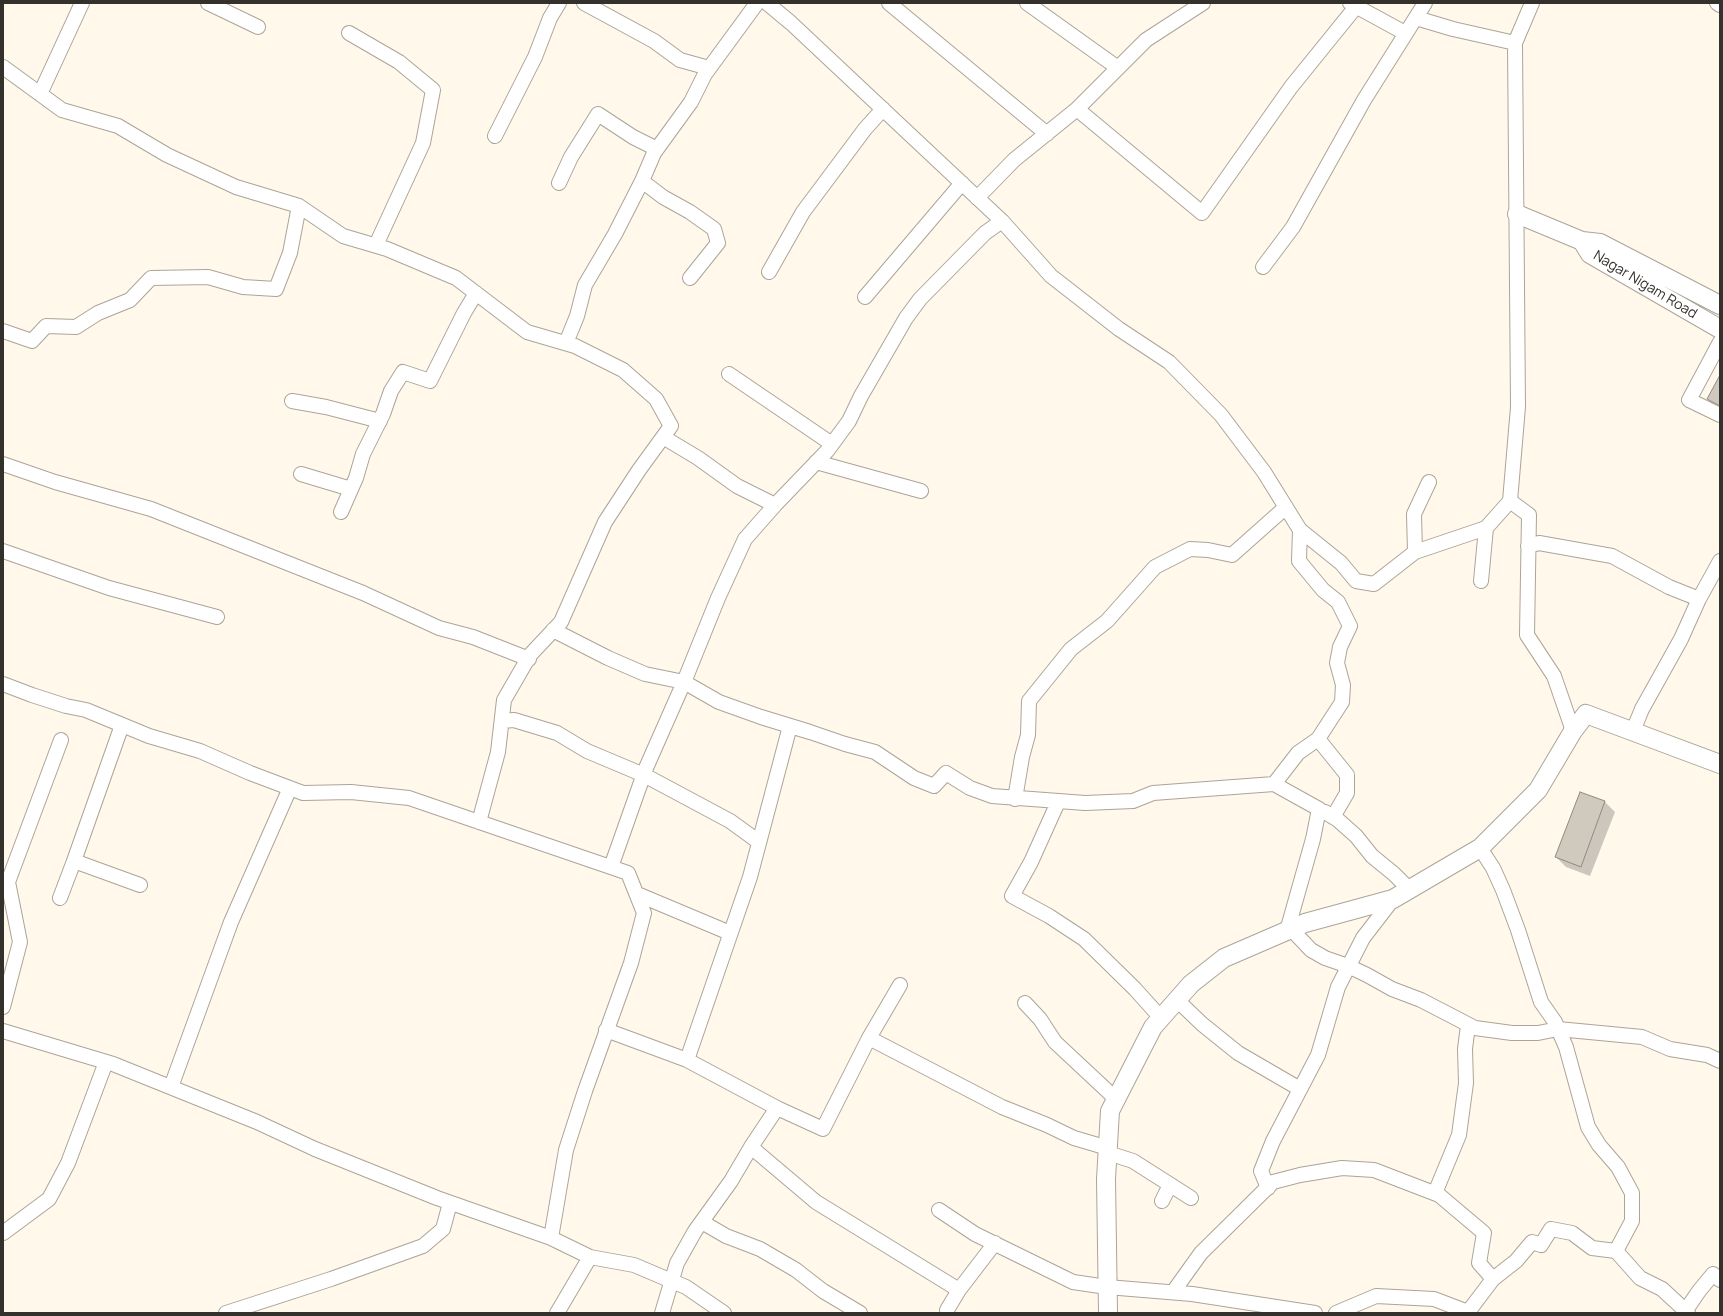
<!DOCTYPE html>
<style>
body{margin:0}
#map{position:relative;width:1723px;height:1316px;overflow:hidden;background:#fff8eb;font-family:Manrope,sans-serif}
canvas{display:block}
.frame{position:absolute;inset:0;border:4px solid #34312d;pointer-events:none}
</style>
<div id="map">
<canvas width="1723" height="1316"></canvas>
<div class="frame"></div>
</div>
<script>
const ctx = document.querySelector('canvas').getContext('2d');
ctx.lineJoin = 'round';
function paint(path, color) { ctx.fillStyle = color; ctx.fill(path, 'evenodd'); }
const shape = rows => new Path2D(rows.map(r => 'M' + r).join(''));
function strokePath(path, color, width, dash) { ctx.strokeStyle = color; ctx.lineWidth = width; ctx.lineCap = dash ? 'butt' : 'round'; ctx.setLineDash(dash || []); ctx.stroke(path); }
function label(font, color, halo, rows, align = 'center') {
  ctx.font = font + ' Manrope,sans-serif'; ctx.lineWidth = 3; ctx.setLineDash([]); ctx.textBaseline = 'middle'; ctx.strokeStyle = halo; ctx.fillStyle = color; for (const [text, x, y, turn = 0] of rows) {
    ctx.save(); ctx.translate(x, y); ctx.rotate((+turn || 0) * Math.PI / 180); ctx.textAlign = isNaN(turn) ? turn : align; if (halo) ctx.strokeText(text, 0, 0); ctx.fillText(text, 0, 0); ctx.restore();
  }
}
paint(shape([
 [1720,377,1720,410,1708,399],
 [1580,793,1605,802,1615,812,1590,876,1566,867,1556,857]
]), '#0003');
const building = shape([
 [1720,375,1720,406,1707,399,1720,375],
 [1580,792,1605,801,1581,867,1555,857,1580,792]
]);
paint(building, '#d0c9bd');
strokePath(building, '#908a7f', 1);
const minor = shape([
 [208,3,258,27],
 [584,3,654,41,680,60,709,68],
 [889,3,1047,134],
 [1027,3,1118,68],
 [1203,3,1146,40,1077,109,1202,213,1291,87,1359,3],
 [1350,3,1405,33],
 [1532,3,1515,43,1518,407,1510,501,1529,515,1527,635,1554,676,1573,731],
 [1717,3,1720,5],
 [1416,18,1453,29,1515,43],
 [349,33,399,62,433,90,423,143,376,245],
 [3,67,62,110,118,126,167,155,236,187,299,206],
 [40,94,82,3],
 [495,136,535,57,550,18,559,3],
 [642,181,663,197,690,212,714,229,718,243,690,278],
 [559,183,571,157,598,114,633,137,657,149],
 [977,198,1014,160,1077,109],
 [1002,221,1051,276,1119,329,1169,362,1221,415,1264,472,1300,530,1341,563,1356,581,1374,584,1415,552,1486,528],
 [1263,267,1293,227,1364,100,1425,3],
 [769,272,803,212,865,129,883,109],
 [865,297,962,183],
 [3,331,32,341,46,326,76,327,98,313,130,300,151,278,208,277,243,287,276,289,290,253,299,206,343,236,387,249,456,278,527,332,575,346,623,370,656,399,671,426,639,470,605,522,561,622,530,655,504,700,498,752,479,822],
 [1720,342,1689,400,1720,415],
 [566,343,577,316,585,285,615,234,642,181,654,153,691,102,705,74,757,3],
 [729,374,832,444],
 [292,401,326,407,380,421],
 [663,437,698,458,737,486,775,505],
 [816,462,921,491],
 [3,464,55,482,151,509,363,593,439,628,473,637,529,659],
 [301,474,351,489],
 [341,512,356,478,363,454,383,414,391,391,403,372,430,381,464,313,476,293],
 [1300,530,1299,561,1323,590,1338,602,1350,626,1340,647,1337,663,1343,685,1342,702,1318,739,1347,775,1347,793,1333,817],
 [1528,546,1539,543,1612,556,1669,587,1699,599],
 [3,551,109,588,217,617],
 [1415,552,1414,514,1429,482],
 [1481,581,1486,528,1510,501],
 [553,630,608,658,645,674,684,682,719,702,761,717,810,732,845,744,875,752,914,778,934,786,946,773,970,788,992,796,1085,803,1133,801,1153,793,1274,784,1319,809,1313,839,1287,931],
 [3,684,32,695,66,706,86,710,149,736,200,751,250,773,303,793,351,792,409,798,628,873,644,913,631,963,585,1091,566,1150,551,1238,590,1257],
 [502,721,514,720,557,733,587,751,644,775,730,821,759,842],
 [122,725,74,861,140,885],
 [1633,731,1642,709,1681,639,1699,599,1720,561],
 [1274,784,1298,753,1318,739],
 [1015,799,1022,757,1028,735,1029,701,1071,649,1107,621,1155,567,1190,549,1208,550,1232,555,1286,507],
 [1058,802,1031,862,1012,896,1049,916,1084,939,1135,989,1161,1018],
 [1325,812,1338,820,1356,836,1372,856,1394,874,1410,890],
 [1480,848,1493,868,1503,890,1518,930,1541,1002,1555,1022,1566,1047,1588,1127,1599,1145,1618,1167,1632,1193,1632,1221,1616,1251,1592,1248,1572,1233,1551,1229,1541,1245,1532,1242,1516,1261,1493,1279],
 [611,867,646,768,684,682,718,598,745,539,775,505,827,451,849,421,861,396,906,318,920,299,985,233,1002,221,791,23,767,3],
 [637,894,730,933],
 [60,898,74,861],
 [1291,929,1311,950,1325,958,1348,966,1367,975,1392,989,1421,1000,1475,1028,1512,1033,1538,1033,1558,1029,1642,1037,1670,1049,1707,1055,1720,1061],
 [1177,1000,1202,1024,1238,1053,1300,1089],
 [1025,1003,1040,1019,1055,1042,1116,1099],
 [3,1007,20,942,8,882,61,740],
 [606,1030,687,1060,750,877,790,726],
 [3,1031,113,1064,257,1122,315,1149,437,1198,551,1238],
 [869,1038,1002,1107,1047,1125,1074,1138,1108,1148],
 [687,1060,777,1108,823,1129,869,1038,900,985],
 [171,1087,231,922,290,788],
 [777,1108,751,1147,816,1202,959,1290],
 [1108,1153,1133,1161,1191,1198],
 [1268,1188,1261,1171,1273,1141,1318,1055,1338,987,1363,938,1393,899],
 [1435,1193,1459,1135,1466,1083,1465,1049,1468,1025],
 [1162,1201,1170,1185],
 [939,1210,975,1234,1073,1282,1107,1287,1192,1294,1315,1313],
 [702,1222,726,1236,760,1249,796,1270,823,1291,860,1313],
 [3,1233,49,1199,68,1163,106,1062],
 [1616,1251,1640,1278,1662,1289,1688,1313],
 [1173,1292,1201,1253,1273,1182,1300,1175,1342,1168,1374,1170,1439,1195,1484,1233,1479,1263,1493,1279,1468,1312,1434,1299,1376,1296,1336,1313],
 [947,1310,959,1290,995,1243],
 [226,1313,331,1279,423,1246,443,1229,450,1203],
 [557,1313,590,1257,634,1265,686,1287,724,1313],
 [662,1313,677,1263,695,1231,731,1181,751,1147],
 [1684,1313,1699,1291,1713,1274,1720,1280]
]);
const tertiary = shape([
 [1517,214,1582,241,1600,243,1720,305],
 [1582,241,1590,254,1720,329],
 [1108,1313,1106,1179,1110,1111,1153,1027,1191,984,1224,958,1305,923,1393,899,1480,848,1538,790,1573,731,1586,714,1720,764]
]);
strokePath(minor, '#aba599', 16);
strokePath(tertiary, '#aba599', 20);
strokePath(minor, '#fff', 14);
strokePath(tertiary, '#fff', 18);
label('14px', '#34312d', '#fff', [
 ["Nagar Nigam Road",1645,285,31]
]);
</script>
